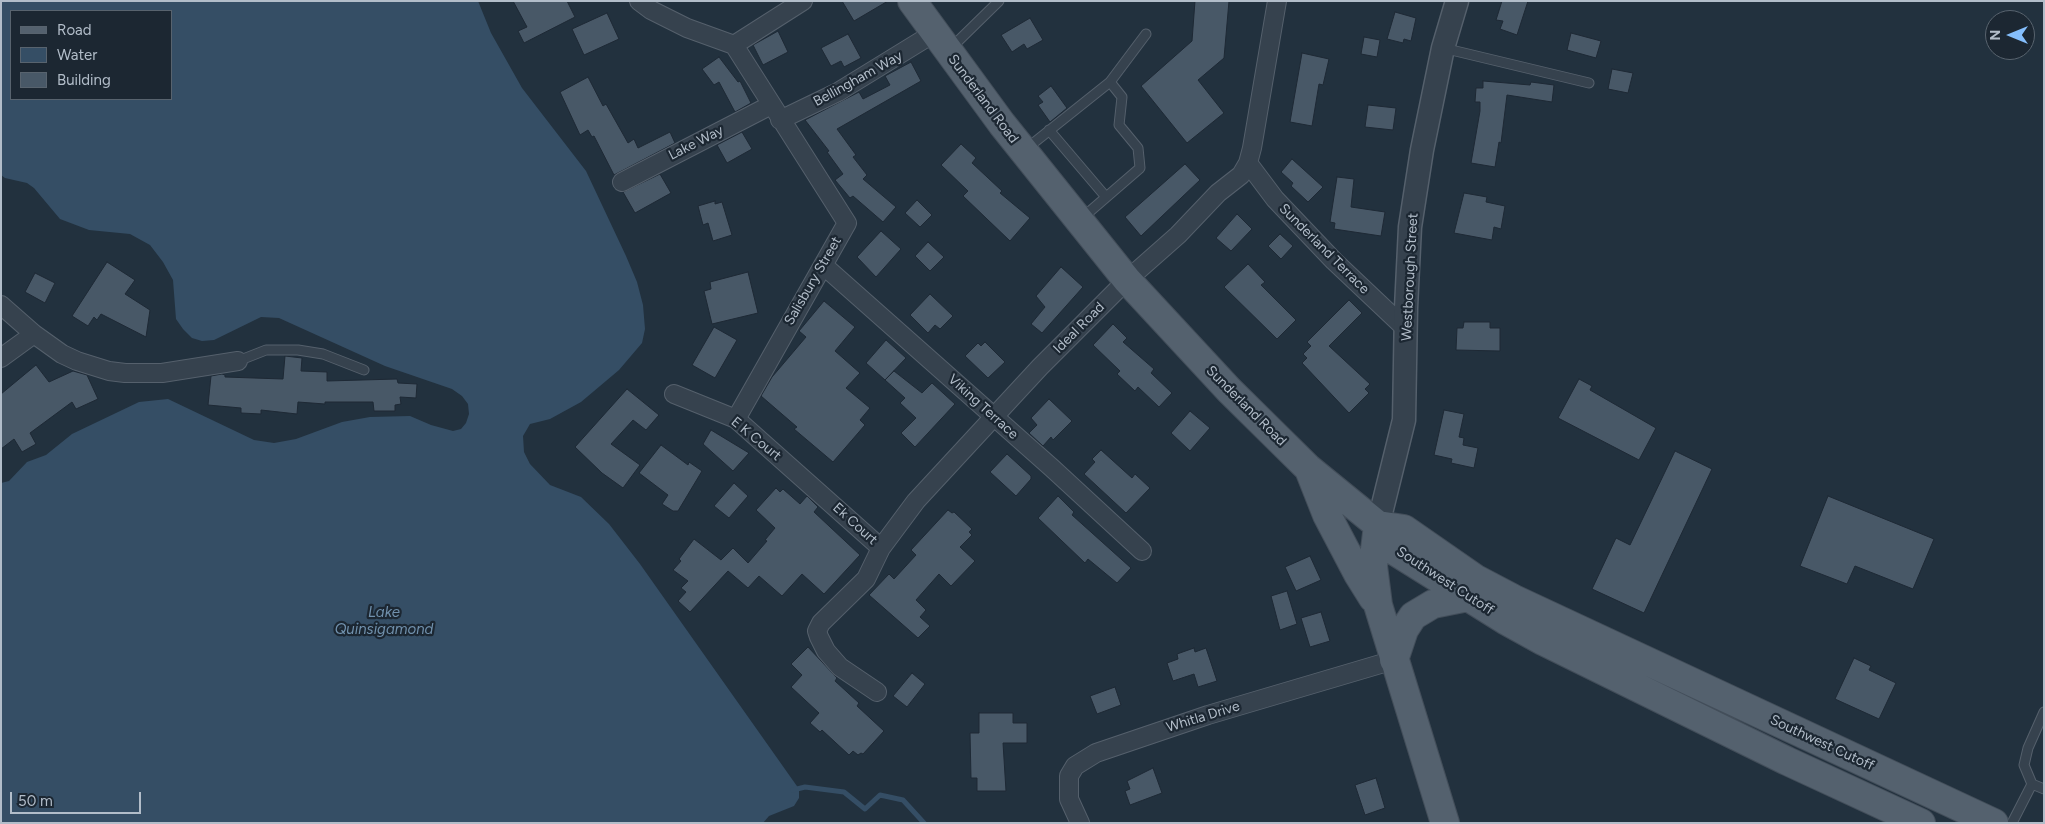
<!DOCTYPE html>
<style>
body{margin:0}
#map{position:relative;width:2045px;height:824px;overflow:hidden;background:#22313e;font-family:Figtree,sans-serif}
canvas{display:block}
.frame{position:absolute;inset:0;border:2px solid #b2bdc9;pointer-events:none}
.legend{position:absolute;left:10px;top:10px;width:162px;height:90px;box-sizing:border-box;background:#1c2732;border:1px solid #58636e;margin:0;padding:6px 9px;list-style:none;font-size:15px;color:#b2bdc9}
.legend li{display:flex;align-items:center;gap:10px;height:25px}
.legend b{width:25px;border:1px solid #58636e}
.north{position:absolute;left:1985px;top:10px;width:50px;height:50px;box-sizing:border-box;background:#1c2732;border:1px solid #58636e;border-radius:50%;rotate:270deg;font-size:14px;font-weight:700;line-height:20px;text-align:center;color:#b2bdc9}
.north::after{content:'';display:block;margin:auto;width:18px;height:22px;background:#84befc;clip-path:polygon(50% 0,100% 100%,50% 72%,0 100%)}
.scale{position:absolute;left:10px;top:792px;width:131px;height:22px;box-sizing:border-box;border:2px solid #b2bdc9;border-top:0;padding-left:6px;font-size:15px;line-height:18px;white-space:nowrap;color:#b2bdc9;-webkit-text-stroke:4px #1c2732;paint-order:stroke}
</style>
<div id="map">
<canvas width="2045" height="824"></canvas>
<div class="frame"></div>
<ul class="legend">
<li><b style="height:6px;background:#54616e"></b>Road</li>
<li><b style="height:14px;background:#354e65"></b>Water</li>
<li><b style="height:14px;background:#485867"></b>Building</li>
</ul>
<div class="north">N</div>
<div class="scale">50 m</div>
</div>
<script>
const ctx = document.querySelector('canvas').getContext('2d');
ctx.lineJoin = 'round';
function paint(path, color) { ctx.fillStyle = color; ctx.fill(path, 'evenodd'); }
const shape = rows => new Path2D(rows.map(r => 'M' + r).join(''));
function strokePath(path, color, width, dash) { ctx.strokeStyle = color; ctx.lineWidth = width; ctx.lineCap = dash ? 'butt' : 'round'; ctx.setLineDash(dash || []); ctx.stroke(path); }
function label(font, color, halo, rows, align = 'center') {
  ctx.font = font + ' Figtree,sans-serif'; ctx.lineWidth = 4.5; ctx.setLineDash([]); ctx.textBaseline = 'middle'; ctx.strokeStyle = halo; ctx.fillStyle = color; for (const [text, x, y, turn = 0] of rows) {
    ctx.save(); ctx.translate(x, y); ctx.rotate((+turn || 0) * Math.PI / 180); ctx.textAlign = isNaN(turn) ? turn : align; if (halo) ctx.strokeText(text, 0, 0); ctx.fillText(text, 0, 0); ctx.restore();
  }
}
paint(shape([
 [1,1,478,1,491,33,522,88,586,171,626,256,637,282,643,305,645,329,642,343,619,370,581,402,550,419,530,424,523,436,524,452,530,464,550,485,581,497,609,524,640,564,799,789,799,798,794,806,769,816,763,823,1,823,1,483,9,481,27,462,46,455,72,434,139,402,168,399,254,440,274,443,296,439,342,422,370,417,410,416,431,425,453,431,461,429,466,423,469,414,468,404,462,396,452,389,385,366,279,318,261,317,214,340,202,341,192,338,183,329,176,319,173,280,163,262,150,245,130,234,89,230,60,219,34,188,27,183,5,178,1,175],
 [11,11,171,11,171,99,11,99]
]), '#354e65');
strokePath(shape([
 [793,790,805,787,844,792,865,809,880,795,903,800,924,823]
]), '#354e65', 5);
const building = shape([
 [513,1,567,1,575,17,524,43,518,31,527,27,513,1],
 [842,1,888,1,854,21,842,1],
 [1195,1,1229,1,1224,58,1198,80,1224,113,1187,143,1141,86,1192,41,1195,1],
 [1502,1,1528,1,1517,35,1500,29,1503,21,1496,20,1502,1],
 [1395,12,1416,18,1411,41,1404,39,1403,43,1387,39,1395,12],
 [607,13,619,39,584,55,572,29,607,13],
 [1030,18,1043,40,1027,49,1024,44,1012,52,1001,35,1030,18],
 [778,31,788,52,763,65,753,45,778,31],
 [1571,33,1601,41,1596,58,1567,50,1571,33],
 [848,34,861,58,844,67,841,61,831,66,821,48,848,34],
 [1364,37,1380,40,1377,57,1361,54,1364,37],
 [1302,53,1329,59,1323,85,1319,84,1312,126,1290,122,1302,53],
 [719,57,738,82,740,81,751,103,735,112,719,82,714,85,702,69,719,57],
 [911,62,921,81,837,129,856,155,853,157,867,175,863,179,896,207,883,222,853,196,850,198,835,180,843,174,827,152,829,151,805,120,859,92,863,99,890,85,885,76,911,62],
 [1612,69,1633,73,1628,93,1608,89,1612,69],
 [588,77,603,106,606,104,628,143,634,139,638,148,670,132,675,143,614,175,594,136,592,137,588,130,580,135,560,92,588,77],
 [1483,81,1530,85,1531,82,1554,85,1552,102,1507,95,1501,143,1499,142,1495,167,1471,163,1480,111,1480,102,1475,102,1476,88,1483,88,1483,81],
 [1051,86,1067,108,1050,122,1038,105,1043,102,1038,96,1051,86],
 [1368,105,1396,108,1393,130,1365,127,1368,105],
 [742,132,752,149,727,163,717,145,742,132],
 [961,144,976,158,972,163,1002,191,1000,193,1030,218,1010,241,963,196,968,191,941,165,961,144],
 [1292,159,1323,187,1308,202,1291,186,1293,183,1281,172,1292,159],
 [1185,164,1200,180,1141,236,1125,217,1185,164],
 [660,174,671,193,635,213,623,192,660,174],
 [1337,177,1354,179,1351,207,1385,212,1381,236,1334,229,1335,223,1330,222,1337,177],
 [1464,193,1487,197,1486,202,1505,206,1501,229,1494,227,1492,240,1454,233,1464,193],
 [917,200,932,215,920,227,905,213,917,200],
 [715,201,715,204,722,202,732,235,713,241,708,223,703,225,698,206,715,201],
 [1237,214,1252,229,1231,251,1216,238,1237,214],
 [881,231,901,249,876,277,857,257,881,231],
 [1280,234,1293,246,1281,259,1268,246,1280,234],
 [928,242,944,257,930,271,915,256,928,242],
 [107,262,135,280,125,294,150,310,146,337,101,314,97,320,94,317,88,326,72,316,107,262],
 [1248,264,1265,282,1261,285,1296,320,1277,339,1224,287,1248,264],
 [1061,267,1083,287,1042,333,1031,324,1045,307,1036,296,1061,267],
 [748,272,758,313,712,324,704,291,711,289,710,282,748,272],
 [35,273,55,283,45,303,25,292,35,273],
 [930,294,953,316,940,329,935,325,928,333,910,315,930,294],
 [1349,300,1362,313,1329,346,1370,384,1365,389,1369,393,1349,413,1302,363,1307,358,1303,354,1311,346,1307,342,1349,300],
 [824,301,855,327,835,351,860,373,846,388,870,408,860,420,865,425,833,462,794,429,797,427,761,396,772,377,806,337,799,331,824,301],
 [1464,322,1490,322,1490,328,1500,328,1500,351,1456,350,1457,328,1463,328,1464,322],
 [1113,324,1127,338,1123,342,1154,369,1151,373,1172,393,1159,407,1138,387,1135,391,1117,374,1120,371,1093,345,1113,324],
 [714,327,737,340,715,378,692,365,714,327],
 [886,340,906,358,885,380,866,363,886,340],
 [985,342,1005,362,988,378,965,356,978,343,981,346,985,342],
 [285,356,302,358,301,371,327,372,327,381,397,379,398,383,417,384,416,398,400,397,401,404,395,405,395,411,374,411,373,402,325,402,325,404,298,402,297,414,261,410,261,414,241,413,241,408,208,405,211,376,222,374,225,375,225,377,283,379,285,356],
 [36,365,49,382,73,371,87,375,98,399,76,409,72,402,30,433,36,444,22,452,14,439,1,449,1,394,36,365],
 [894,371,922,393,932,383,955,404,915,447,901,433,916,418,900,403,905,398,885,380,894,371],
 [1579,379,1592,386,1590,390,1656,428,1639,460,1558,418,1579,379],
 [627,389,659,415,646,430,633,420,611,444,640,465,623,488,602,473,575,447,627,389],
 [1049,399,1072,421,1053,440,1051,437,1043,446,1029,433,1037,425,1031,418,1049,399],
 [1444,410,1464,414,1459,437,1464,438,1463,445,1478,448,1474,468,1451,463,1452,459,1434,455,1444,410],
 [1190,411,1210,428,1190,451,1171,433,1190,411],
 [711,430,749,453,733,471,703,444,711,430],
 [661,445,688,465,689,462,702,471,678,511,673,511,662,504,668,495,639,473,661,445],
 [1101,450,1132,478,1135,474,1150,488,1126,513,1084,474,1095,462,1092,459,1101,450],
 [1675,451,1712,469,1644,613,1592,589,1616,538,1630,545,1675,451],
 [1007,454,1031,476,1031,479,1016,496,990,472,1007,454],
 [734,483,748,496,729,518,714,506,734,483],
 [776,488,780,492,783,489,800,504,807,496,818,507,814,512,860,555,824,594,802,574,782,596,759,576,748,588,728,571,690,612,678,601,686,592,681,588,688,581,673,570,681,561,679,559,694,539,721,560,733,548,748,563,767,541,765,540,775,528,756,510,776,488],
 [1058,496,1074,512,1072,515,1131,568,1117,583,1088,559,1085,563,1038,518,1058,496],
 [1828,496,1934,539,1913,589,1855,566,1847,584,1800,566,1828,496],
 [948,510,952,513,954,512,972,529,969,532,972,535,960,547,975,561,951,586,939,574,916,600,926,610,920,617,930,626,918,638,869,595,889,574,894,579,916,555,911,550,948,510],
 [1310,556,1321,580,1296,591,1285,567,1310,556],
 [1287,591,1297,624,1280,630,1271,596,1287,591],
 [1321,612,1330,641,1310,647,1301,618,1321,612],
 [808,647,837,678,835,681,859,703,857,706,884,731,863,754,861,753,858,755,853,751,849,755,822,730,820,732,810,723,819,713,791,687,802,675,791,664,808,647],
 [1194,648,1195,652,1206,648,1217,681,1198,687,1194,674,1173,681,1167,663,1178,659,1177,654,1194,648],
 [1854,658,1871,666,1869,670,1896,683,1879,719,1835,699,1854,658],
 [912,673,925,684,907,707,893,696,912,673],
 [1115,687,1121,705,1097,714,1090,696,1115,687],
 [979,713,1013,713,1013,723,1027,723,1027,743,1003,743,1006,791,977,791,977,778,971,778,970,733,979,733,979,713],
 [1153,768,1162,793,1130,805,1125,791,1130,789,1127,781,1153,768],
 [1376,778,1385,808,1365,815,1355,785,1376,778]
]);
paint(building, '#485867');
strokePath(building, '#1e2935', 1);
const service = shape([
 [951,48,999,1],
 [1443,48,1589,83],
 [1110,82,1146,34],
 [1049,130,1106,197],
 [1026,149,1110,82,1122,97,1119,125,1138,148,1140,168,1081,219],
 [238,361,266,350,298,350,323,354,364,370],
 [2044,712,2028,748,2024,765,2032,784,2044,789],
 [2012,823,2032,784]
]);
const minor = shape([
 [639,1,651,10,687,28,734,45],
 [734,45,847,223,736,419],
 [734,45,803,1],
 [780,120,838,92,934,33],
 [1248,163,1275,199,1334,261,1406,329],
 [622,182,771,105],
 [823,265,1052,468,1142,551],
 [1,305,34,334,62,354,77,361,109,371,125,373,162,373,238,361],
 [1,358,34,334],
 [674,394,736,419,881,548],
 [877,692,840,667,826,651,819,637,817,631,821,623,866,579,881,548,916,501,1040,367,1127,280,1178,235,1218,193,1241,175,1248,163,1252,148,1277,1],
 [1080,823,1069,799,1069,776,1075,766,1096,753,1208,715,1394,660]
]);
const tertiary = shape([
 [1378,525,1404,420,1406,308,1410,227,1422,150,1443,48,1457,1]
]);
const primary = shape([
 [912,1,1002,124,1127,280,1229,390,1308,468,1378,525,1393,550,1505,620,1543,641,1787,761,1921,823],
 [1310,472,1327,515,1358,574,1373,598],
 [1378,525,1404,529,1476,579,1514,599,1994,823],
 [1378,525,1373,566,1378,605,1445,823],
 [1394,660,1404,630,1413,616,1433,604,1468,597]
]);
strokePath(service, '#55606c', 11);
strokePath(minor, '#55606c', 20);
strokePath(tertiary, '#55606c', 25);
strokePath(primary, '#434e5a', 30);
strokePath(service, '#36424e', 9);
strokePath(minor, '#36424e', 18);
strokePath(tertiary, '#36424e', 22);
strokePath(primary, '#54616e', 28);
label('14px', '#b2bdc9', '#1c2732', [
 ["Bellingham Way",858,79,-29],
 ["Sunderland Road",983,99,53],
 ["Lake Way",696,143,-27],
 ["Sunderland Terrace",1324,249,45],
 ["Westborough Street",1410,277,-87],
 ["Salisbury Street",813,281,-60],
 ["Ideal Road",1079,328,-45],
 ["Sunderland Road",1246,406,45],
 ["Viking Terrace",983,407,42],
 ["E K Court",756,439,39],
 ["Ek Court",855,524,42],
 ["Southwest Cutoff",1445,581,33],
 ["Whitla Drive",1203,717,-17],
 ["Southwest Cutoff",1822,743,25]
]);
label('italic 15px', '#7191ad', '#1c2732', [
 ["Lake",384,613],
 ["Quinsigamond",384,630]
]);
</script>
